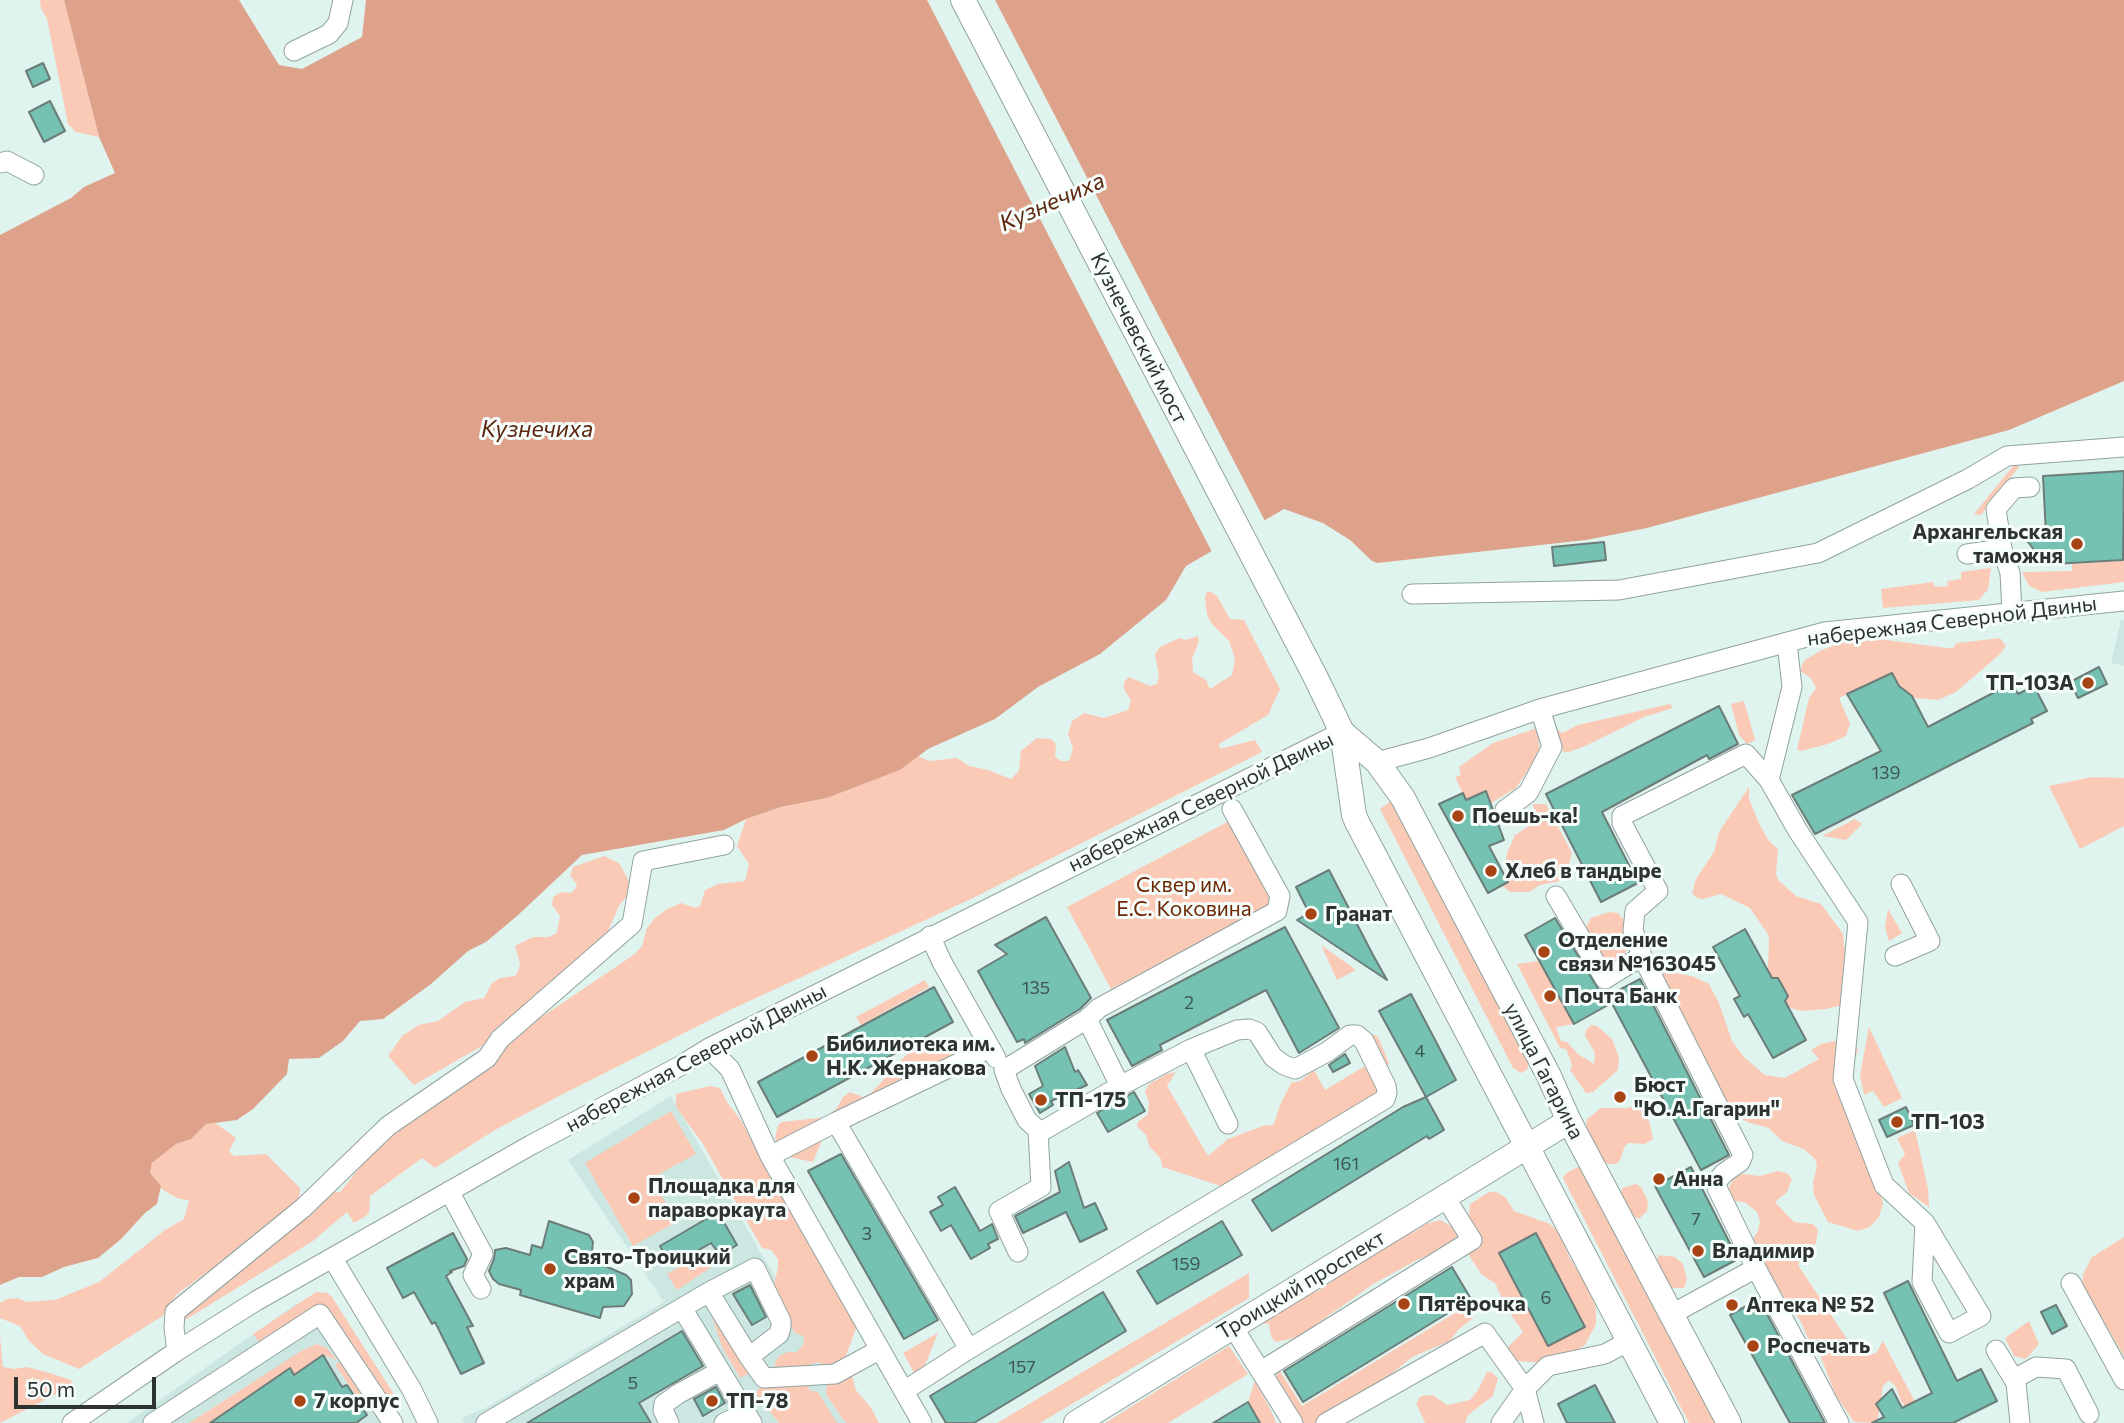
<!DOCTYPE html>
<meta charset="utf-8">
<style>
body{margin:0}
#map{position:relative;width:2124px;height:1423px;overflow:hidden;background:#e0f4ef;font-family:Commissioner,sans-serif}
canvas{display:block}
.scale{position:absolute;left:14px;top:1377px;width:142px;height:32px;box-sizing:border-box;border:4px solid #2c3331;border-top:0;padding-left:9px;font-size:21px;line-height:24px;white-space:nowrap;color:#2c3331;-webkit-text-stroke:5px #f6fefc;paint-order:stroke}
</style>
<div id="map">
<canvas width="2124" height="1423"></canvas>
<div class="scale">50 m</div>
</div>
<script>
const ctx = document.querySelector('canvas').getContext('2d');
ctx.lineJoin = 'round';
function paint(path, color) { ctx.fillStyle = color; ctx.fill(path, 'evenodd'); }
const shape = rows => new Path2D(rows.map(r => 'M' + r).join(''));
function strokePath(path, color, width, dash) { ctx.strokeStyle = color; ctx.lineWidth = width; ctx.lineCap = dash ? 'butt' : 'round'; ctx.setLineDash(dash || []); ctx.stroke(path); }
function label(font, color, halo, rows, align = 'center') {
  ctx.font = font + ' Commissioner,sans-serif'; ctx.lineWidth = 6; ctx.setLineDash([]); ctx.textBaseline = 'middle'; ctx.strokeStyle = halo; ctx.fillStyle = color; for (const [text, x, y, turn = 0] of rows) {
    ctx.save(); ctx.translate(x, y); ctx.rotate((+turn || 0) * Math.PI / 180); ctx.textAlign = isNaN(turn) ? turn : align; if (halo) ctx.strokeText(text, 0, 0); ctx.fillText(text, 0, 0); ctx.restore();
  }
}
paint(shape([
 [2121,620,2124,620,2124,666,2111,663],
 [671,1096,765,1260,864,1423,464,1423,462,1418,487,1407,664,1302,568,1160],
 [330,1299,396,1400,394,1401,397,1408,383,1423,127,1423,296,1304]
]), '#cce7e2');
paint(shape([
 [40,0,64,0,99,137,76,132,68,124,47,19,41,9],
 [2017,461,2019,467,1981,515,1974,514],
 [2124,561,2124,582,2042,592,2029,586,2022,572,2072,571,2072,564],
 [1991,568,1988,589,1979,600,1883,608,1881,589,1933,582,1935,587,1948,586,1947,581,1961,579,1961,572],
 [1207,592,1211,592,1217,596,1230,619,1244,620,1280,689,1268,715,1219,744,1220,749,1255,740,1262,752,971,899,730,1010,561,1095,495,1130,435,1168,422,1158,370,1196,369,1213,366,1216,354,1223,347,1212,313,1241,177,1325,178,1315,308,1217,329,1192,340,1192,379,1144,506,1041,635,954,642,946,647,928,655,918,667,909,681,903,696,908,700,906,705,890,718,884,745,881,749,864,737,846,746,819,782,807,827,798,900,770,918,756,929,761,957,758,969,766,988,770,1011,779,1019,771,1021,751,1037,738,1051,739,1056,744,1055,757,1061,761,1069,761,1073,749,1068,734,1072,721,1084,713,1104,718,1128,710,1131,700,1124,690,1124,682,1129,677,1150,686,1157,684,1159,676,1155,654,1160,647,1180,638,1186,640,1198,636,1199,641,1192,659,1193,672,1206,680,1210,689,1232,675,1235,659,1229,641,1211,623,1207,614,1205,598],
 [2000,638,2006,646,1999,655,1956,692,1938,700,1916,698,1907,694,1899,686,1892,673,1839,698,1850,724,1846,736,1828,744,1801,751,1797,750,1809,698,1816,688,1811,678,1800,671,1802,665,1805,660,1822,650,1846,641,1859,640,1866,641,1879,639,1947,648,1953,648,1957,643],
 [1744,701,1755,740,1747,744,1739,735,1731,704],
 [1670,704,1673,708,1644,717,1585,746,1569,752,1564,752,1553,738,1552,725,1562,733,1578,725],
 [1537,728,1540,752,1516,788,1473,814,1455,777,1461,775,1459,767,1493,743],
 [2092,777,2124,778,2124,826,2080,849,2049,786],
 [1749,787,1749,799,1759,823,1768,840,1778,849,1776,875,1779,881,1796,896,1821,904,1843,934,1844,946,1850,957,1843,1001,1839,1006,1826,1009,1801,1011,1788,1007,1776,982,1768,970,1769,936,1750,908,1721,894,1703,899,1697,898,1692,893,1696,879,1714,852,1719,832],
 [1391,801,1529,1061,1527,1070,1521,1073,1513,1068,1380,809],
 [1533,804,1546,804,1572,853,1569,864,1559,869,1560,881,1540,885,1529,892,1510,892,1502,885,1508,882,1505,866,1507,853,1515,835,1529,826,1535,818],
 [1855,819,1862,824,1846,840,1822,836],
 [1231,820,1274,903,1111,989,1067,907],
 [604,856,619,863,630,883,628,894,619,906,606,935,482,1046,414,1085,388,1056,403,1035,419,1025,438,1021,465,1002,484,998,492,983,500,978,515,976,518,972,520,963,515,946,533,937,549,937,557,933,560,916,552,905,553,897,561,892,571,893,575,889,577,885,570,875,573,867],
 [1888,909,1902,933,1889,941,1885,927],
 [1609,912,1618,913,1623,919,1629,942,1623,960,1617,967,1604,967,1585,929,1591,918],
 [1321,945,1356,970,1337,980],
 [1539,961,1574,1024,1556,1027,1561,1041,1567,1042,1578,1054,1594,1064,1595,1053,1585,1036,1586,1030,1591,1025,1597,1026,1612,1039,1619,1057,1618,1070,1593,1092,1586,1093,1570,1070,1572,1065,1568,1054,1566,1049,1560,1048,1517,964],
 [1657,970,1692,976,1709,984,1719,1003,1732,1041,1744,1057,1765,1075,1785,1078,1819,1059,1811,1050,1821,1044,1834,1041,1855,1044,1858,1050,1848,1075,1883,1204,1879,1217,1870,1227,1858,1231,1828,1222,1814,1195,1813,1183,1817,1165,1815,1159,1804,1149,1782,1141,1769,1128,1750,1123,1739,1118,1726,1105],
 [925,980,929,987,861,1025,856,1017],
 [1869,1027,1902,1098,1884,1107,1873,1091,1864,1095,1860,1075],
 [1371,1035,1376,1035,1379,1039,1389,1063,1381,1087,1374,1095,1224,1187,1162,1167,1161,1159,1149,1146,1146,1135,1137,1126,1138,1122,1148,1114,1149,1103,1145,1091,1149,1084,1167,1074,1176,1072,1167,1086,1208,1156,1228,1139,1265,1125,1270,1126,1274,1124,1280,1105,1291,1083,1300,1081,1314,1070,1325,1090,1365,1066,1358,1052],
 [956,1041,962,1049,831,1119,813,1162,784,1156,775,1138,778,1125,782,1122,827,1117,837,1108,843,1097,850,1092,863,1097,871,1093,909,1052,927,1049,938,1042],
 [710,1086,720,1088,727,1102,742,1122,760,1158,856,1323,856,1328,846,1356,856,1390,871,1408,879,1423,847,1423,842,1418,826,1394,828,1372,819,1362,811,1364,809,1390,818,1392,837,1423,779,1423,755,1393,774,1372,775,1363,779,1356,788,1352,797,1352,803,1345,804,1340,803,1336,795,1333,784,1315,773,1288,778,1268,778,1259,771,1250,762,1248,703,1144,676,1107,676,1094],
 [1637,1104,1642,1107,1650,1124,1653,1139,1645,1144,1628,1143,1625,1146,1620,1160,1617,1164,1608,1164,1601,1159,1586,1128,1587,1119,1601,1108,1629,1108],
 [671,1111,696,1154,652,1178,676,1222,633,1246,585,1163],
 [215,1123,236,1138,229,1151,234,1156,266,1154,300,1188,299,1204,176,1295,164,1315,79,1369,43,1354,29,1341,20,1326,0,1318,0,1303,7,1299,17,1298,27,1302,55,1300,99,1282,165,1230,184,1219,189,1200,179,1199,163,1190,150,1173,152,1163,176,1144,191,1139,206,1124],
 [1915,1130,1928,1189,1929,1207,1909,1193,1898,1163,1905,1154,1897,1138],
 [1580,1166,1586,1168,1715,1423,1689,1423,1563,1178,1566,1173],
 [1778,1171,1787,1173,1792,1179,1787,1192,1775,1202,1794,1222,1813,1224,1818,1230,1816,1243,1802,1256,1798,1265,1857,1354,1865,1356,1876,1353,1883,1341,1926,1423,1910,1413,1901,1401,1896,1387,1889,1380,1883,1386,1877,1423,1854,1422,1835,1394,1819,1352,1809,1341,1801,1322,1785,1298,1748,1247,1758,1231,1760,1221,1757,1212,1746,1203,1737,1201,1716,1204,1703,1183,1721,1182,1729,1188,1733,1179,1742,1174,1760,1176],
 [1636,1184,1641,1187,1648,1201,1647,1211,1639,1219,1631,1215,1621,1193,1622,1188],
 [1489,1192,1496,1192,1505,1197,1514,1211,1550,1224,1561,1235,1569,1257,1586,1284,1596,1308,1596,1324,1585,1345,1579,1349,1551,1363,1516,1361,1505,1350,1523,1332,1507,1309,1495,1283,1482,1275,1462,1245,1455,1244,1417,1260,1375,1283,1298,1337,1276,1342,1271,1337,1269,1324,1262,1323,1297,1299,1318,1291,1387,1243,1414,1232,1426,1224,1440,1220,1453,1227,1469,1217,1470,1204],
 [2124,1237,2124,1356,2082,1284,2083,1275,2091,1258],
 [711,1249,719,1262,677,1290,667,1274],
 [1659,1255,1675,1257,1683,1264,1687,1279,1684,1288,1668,1288,1655,1263],
 [1249,1273,1249,1298,1040,1423,997,1423],
 [316,1292,327,1293,332,1297,397,1399,394,1401,397,1408,392,1410,322,1304,262,1346,253,1334],
 [1470,1304,1476,1311,1473,1318,1458,1330,1450,1341,1412,1357,1348,1409,1319,1423,1301,1423,1274,1380,1279,1370,1302,1406],
 [718,1316,754,1371,740,1378,722,1347,713,1319],
 [2029,1321,2039,1344,2026,1359,2014,1356,2005,1338],
 [938,1333,923,1370,915,1374,903,1353],
 [0,1337,3,1367,14,1369,27,1367,50,1373,71,1380,74,1385,0,1423],
 [317,1344,327,1348,337,1360,323,1355,294,1375,290,1368,210,1423,189,1423,303,1350],
 [1229,1346,1248,1374,1168,1423,1105,1423],
 [342,1360,369,1398,362,1404,335,1365],
 [1487,1372,1491,1372,1498,1378,1493,1396,1468,1415,1465,1423,1425,1423,1416,1403,1421,1396,1433,1395,1447,1405,1470,1400,1478,1390],
 [1255,1380,1274,1417,1276,1423,1260,1423,1248,1402]
]), '#facab7');
paint(shape([
 [64,0,239,0,279,65,302,69,362,37,366,0,2124,0,2124,381,2009,430,1647,528,1586,540,1377,563,1372,561,1350,540,1323,523,1284,509,1186,566,1166,600,1100,654,1038,687,995,719,928,749,900,770,827,798,781,807,746,819,724,830,582,855,517,916,486,942,468,951,431,984,383,1019,360,1021,343,1041,319,1058,289,1059,287,1074,253,1109,237,1120,206,1124,191,1139,176,1144,152,1163,150,1173,161,1186,157,1204,145,1213,120,1240,98,1258,64,1267,42,1277,19,1277,0,1285,0,235,71,198,84,187,115,173,99,137]
]), '#dea28a');
paint(shape([
 [927,0,995,0,1266,523,1213,554]
]), '#e0f4ef');
const building = shape([
 [43,63,50,79,33,87,26,71,43,63],
 [50,101,65,131,44,142,29,112,50,101],
 [2124,471,2123,560,2053,564,2052,557,2040,558,2022,534,2046,534,2043,476,2124,471],
 [1604,542,1606,560,1554,566,1552,547,1604,542],
 [2099,667,2107,684,2078,698,2070,682,2099,667],
 [1892,673,1899,686,1912,696,1928,727,2012,683,2018,694,2034,686,2047,711,2031,719,2033,723,1815,834,1792,795,1881,751,1847,694,1892,673],
 [1719,706,1738,744,1709,759,1707,755,1602,812,1638,883,1601,902,1546,794,1719,706],
 [1486,791,1504,840,1489,846,1508,882,1488,893,1439,804,1463,793,1466,800,1486,791],
 [1329,870,1373,955,1387,980,1297,920,1309,913,1296,887,1329,870],
 [1046,917,1091,998,1080,1009,1025,1043,1024,1039,1017,1042,978,971,1007,954,995,945,1046,917],
 [1555,918,1608,1005,1574,1024,1525,935,1555,918],
 [1285,927,1339,1028,1299,1053,1266,990,1160,1045,1162,1050,1132,1066,1107,1020,1285,927],
 [1745,929,1772,978,1778,978,1788,996,1785,1001,1806,1040,1773,1058,1748,1014,1744,1017,1734,999,1740,996,1713,947,1745,929],
 [1640,979,1729,1155,1701,1170,1608,996,1640,979],
 [934,987,953,1022,777,1117,758,1082,934,987],
 [1411,994,1456,1080,1426,1097,1379,1011,1411,994],
 [1065,1047,1075,1072,1078,1070,1087,1085,1051,1101,1053,1105,1040,1113,1029,1094,1043,1086,1035,1066,1065,1047],
 [1345,1054,1350,1063,1333,1072,1329,1065,1345,1054],
 [1134,1092,1145,1111,1108,1132,1097,1113,1134,1092],
 [1426,1097,1444,1130,1429,1139,1427,1136,1272,1231,1252,1200,1403,1107,1426,1097],
 [1906,1107,1914,1125,1887,1137,1879,1120,1906,1107],
 [841,1154,938,1320,904,1339,808,1171,841,1154],
 [1069,1162,1084,1208,1095,1203,1107,1229,1080,1242,1066,1212,1023,1233,1015,1216,1060,1192,1055,1171,1069,1162],
 [1691,1167,1738,1259,1704,1277,1655,1186,1691,1167],
 [955,1187,980,1231,992,1224,998,1239,988,1244,990,1248,971,1259,951,1225,941,1231,930,1212,943,1205,938,1197,955,1187],
 [718,1212,737,1245,720,1255,711,1243,671,1266,660,1246,718,1212],
 [549,1221,589,1235,593,1242,591,1260,626,1275,631,1280,632,1294,624,1306,603,1307,600,1318,520,1295,521,1290,499,1284,493,1279,489,1271,494,1259,495,1250,506,1248,530,1255,532,1245,542,1248,549,1221],
 [1222,1221,1242,1255,1157,1304,1137,1271,1222,1221],
 [453,1233,467,1259,464,1266,450,1271,452,1272,446,1276,473,1326,467,1327,484,1363,461,1374,435,1322,432,1324,414,1292,403,1298,387,1268,453,1233],
 [1536,1233,1585,1327,1548,1346,1499,1253,1536,1233],
 [1452,1267,1471,1299,1303,1402,1284,1371,1452,1267],
 [1908,1281,1957,1381,1981,1369,1997,1401,1953,1423,1872,1423,1884,1417,1876,1404,1892,1389,1902,1408,1932,1393,1884,1293,1908,1281],
 [750,1285,766,1317,752,1325,733,1294,750,1285],
 [1103,1292,1126,1331,974,1423,946,1423,930,1396,1103,1292],
 [1759,1299,1825,1423,1790,1423,1730,1315,1759,1299],
 [2056,1305,2067,1326,2052,1334,2041,1312,2056,1305],
 [682,1331,703,1366,639,1403,651,1423,527,1423,682,1331],
 [323,1355,342,1387,347,1385,367,1415,356,1423,210,1423,290,1368,294,1375,323,1355],
 [1595,1385,1615,1423,1567,1423,1558,1404,1595,1385],
 [716,1387,725,1403,703,1416,694,1399,716,1387],
 [1248,1402,1260,1423,1213,1423,1248,1402]
]);
paint(building, '#75c1b2');
strokePath(building, '#6c7d79', 2);
const minor = shape([
 [294,51,329,34,338,23,343,0],
 [0,163,7,161,34,175],
 [1967,554,2002,549],
 [1412,594,1619,590,1818,553,1968,479,2007,456,2124,447],
 [2012,612,2010,573,2002,549,1996,509,2014,488,2030,487],
 [1377,762,1429,748,1540,709,1825,632,2124,601],
 [1769,780,1792,687,1787,643],
 [1505,810,1528,793,1552,747,1540,709],
 [1556,896,1605,979,1642,956],
 [930,936,942,962,996,1058],
 [1895,956,1930,941,1901,884],
 [1087,1019,1099,1008,1277,911,1280,896,1232,809],
 [709,1048,730,1069,770,1156,922,1423],
 [1191,1049,1228,1124],
 [836,1122,969,1349],
 [770,1156,836,1122,990,1048],
 [449,1191,483,1254,473,1275,481,1289],
 [1018,1252,999,1211,1041,1187,1038,1130],
 [333,1259,412,1390,428,1423],
 [2071,1283,2124,1380],
 [709,1292,749,1357,764,1378,835,1374,879,1350],
 [682,1308,752,1423],
 [1672,1314,1756,1268],
 [1233,1327,1293,1423],
 [1996,1350,2016,1383,2020,1423],
 [177,1351,174,1328,175,1312,303,1208,388,1126,487,1058,500,1039,632,924,643,861,724,845],
 [1261,1371,1472,1240,1445,1197],
 [2014,1379,2036,1367,2066,1369,2089,1414],
 [904,1391,969,1349,1385,1099,1387,1093,1386,1086,1364,1041,1357,1035,1350,1035,1327,1052,1295,1069,1284,1065,1273,1057,1257,1032,1249,1029,1237,1030,1191,1049,1120,1086,1087,1019,1004,1070,1011,1089,1027,1120,1038,1130,1044,1130,1120,1086],
 [72,1423,177,1351,256,1301,531,1145,680,1066,709,1048,1342,732],
 [153,1423,320,1314,393,1423],
 [486,1423,709,1292,755,1268,781,1321,781,1327,779,1334,749,1357],
 [669,1423,663,1410,664,1404,678,1394,720,1371],
 [724,1423,746,1413],
 [1326,1423,1485,1333,1525,1389,1534,1423],
 [1501,1423,1525,1389,1548,1366,1605,1354,1629,1341],
 [1839,1423,1756,1268,1717,1188,1717,1181,1724,1173,1740,1162,1743,1155,1642,956,1633,930,1635,911,1658,891,1622,823,1622,816,1746,754,1769,780,1798,831,1858,922,1843,1079,1884,1185,1925,1223,1981,1316,1949,1333,1922,1282,1925,1223]
]);
const major = shape([
 [963,0,1315,676,1342,732,1354,815,1357,822,1672,1423],
 [1342,732,1377,762,1403,798,1549,1076,1569,1121,1729,1423],
 [1076,1423,1569,1121]
]);
strokePath(minor, '#91a39f', 21);
strokePath(major, '#91a39f', 26);
strokePath(minor, '#fff', 19);
strokePath(major, '#fff', 24);
for (const [x, y, r, color] of [
 [2077,544,7,"#a84413"],
 [2088,683,7,"#a84413"],
 [1458,816,7,"#a84413"],
 [1491,871,7,"#a84413"],
 [1311,914,7,"#a84413"],
 [1544,952,7,"#a84413"],
 [1550,996,7,"#a84413"],
 [812,1056,7,"#a84413"],
 [1620,1097,7,"#a84413"],
 [1041,1100,7,"#a84413"],
 [1897,1122,7,"#a84413"],
 [1659,1179,7,"#a84413"],
 [634,1198,7,"#a84413"],
 [1698,1251,7,"#a84413"],
 [550,1269,7,"#a84413"],
 [1404,1304,7,"#a84413"],
 [1732,1305,7,"#a84413"],
 [1753,1346,7,"#a84413"],
 [300,1401,7,"#a84413"],
 [712,1401,7,"#a84413"]
]) { const dot = new Path2D(); dot.arc(x, y, r, 0, 2 * Math.PI); ctx.fillStyle = color; ctx.fill(dot); strokePath(dot, '#f6fefc', 2.5); }
label('18px', '#3e5651', null, [
 ["139",1886,773],
 ["135",1036,988],
 ["2",1189,1003],
 ["4",1420,1051],
 ["161",1346,1164],
 ["7",1696,1219],
 ["3",867,1234],
 ["159",1186,1264],
 ["6",1546,1298],
 ["157",1022,1367],
 ["5",633,1383]
]);
label('21px', '#2c3331', '#f6fefc', [
 ["Кузнечевский мост",1139,338,63],
 ["набережная Северной Двины",1952,621,-7],
 ["набережная Северной Двины",1201,802,-26],
 ["набережная Северной Двины",696,1058,-28],
 ["улица Гагарина",1544,1071,63],
 ["Троицкий проспект",1301,1285,-31]
]);
label('bold 21px', '#2c3331', '#f6fefc', [
 ["Архангельская",2063,532,"right"],
 ["таможня",2063,556,"right"],
 ["ТП-103А",2074,683,"right"],
 ["Поешь-ка!",1472,816],
 ["Хлеб в тандыре",1505,871],
 ["Гранат",1325,914],
 ["Отделение",1558,940],
 ["связи №163045",1558,964],
 ["Почта Банк",1564,996],
 ["Бибилиотека им.",826,1044],
 ["Н.К. Жернакова",826,1068],
 ["Бюст",1634,1085],
 ["\"Ю.А.Гагарин\"",1634,1109],
 ["ТП-175",1055,1100],
 ["ТП-103",1911,1122],
 ["Анна",1673,1179],
 ["Площадка для",648,1186],
 ["параворкаута",648,1210],
 ["Владимир",1712,1251],
 ["Свято-Троицкий",564,1257],
 ["храм",564,1281],
 ["Пятёрочка",1418,1304],
 ["Аптека № 52",1746,1305],
 ["Роспечать",1767,1346],
 ["7 корпус",314,1401],
 ["ТП-78",726,1401]
], 'left');
label('21px', '#6d2703', '#f6fefc', [
 ["Сквер им.",1184,885],
 ["Е.С. Коковина",1184,909]
]);
label('italic 23px', '#5e270f', '#f6fefc', [
 ["Кузнечиха",1052,202,-24],
 ["Кузнечиха",537,429]
]);
</script>
